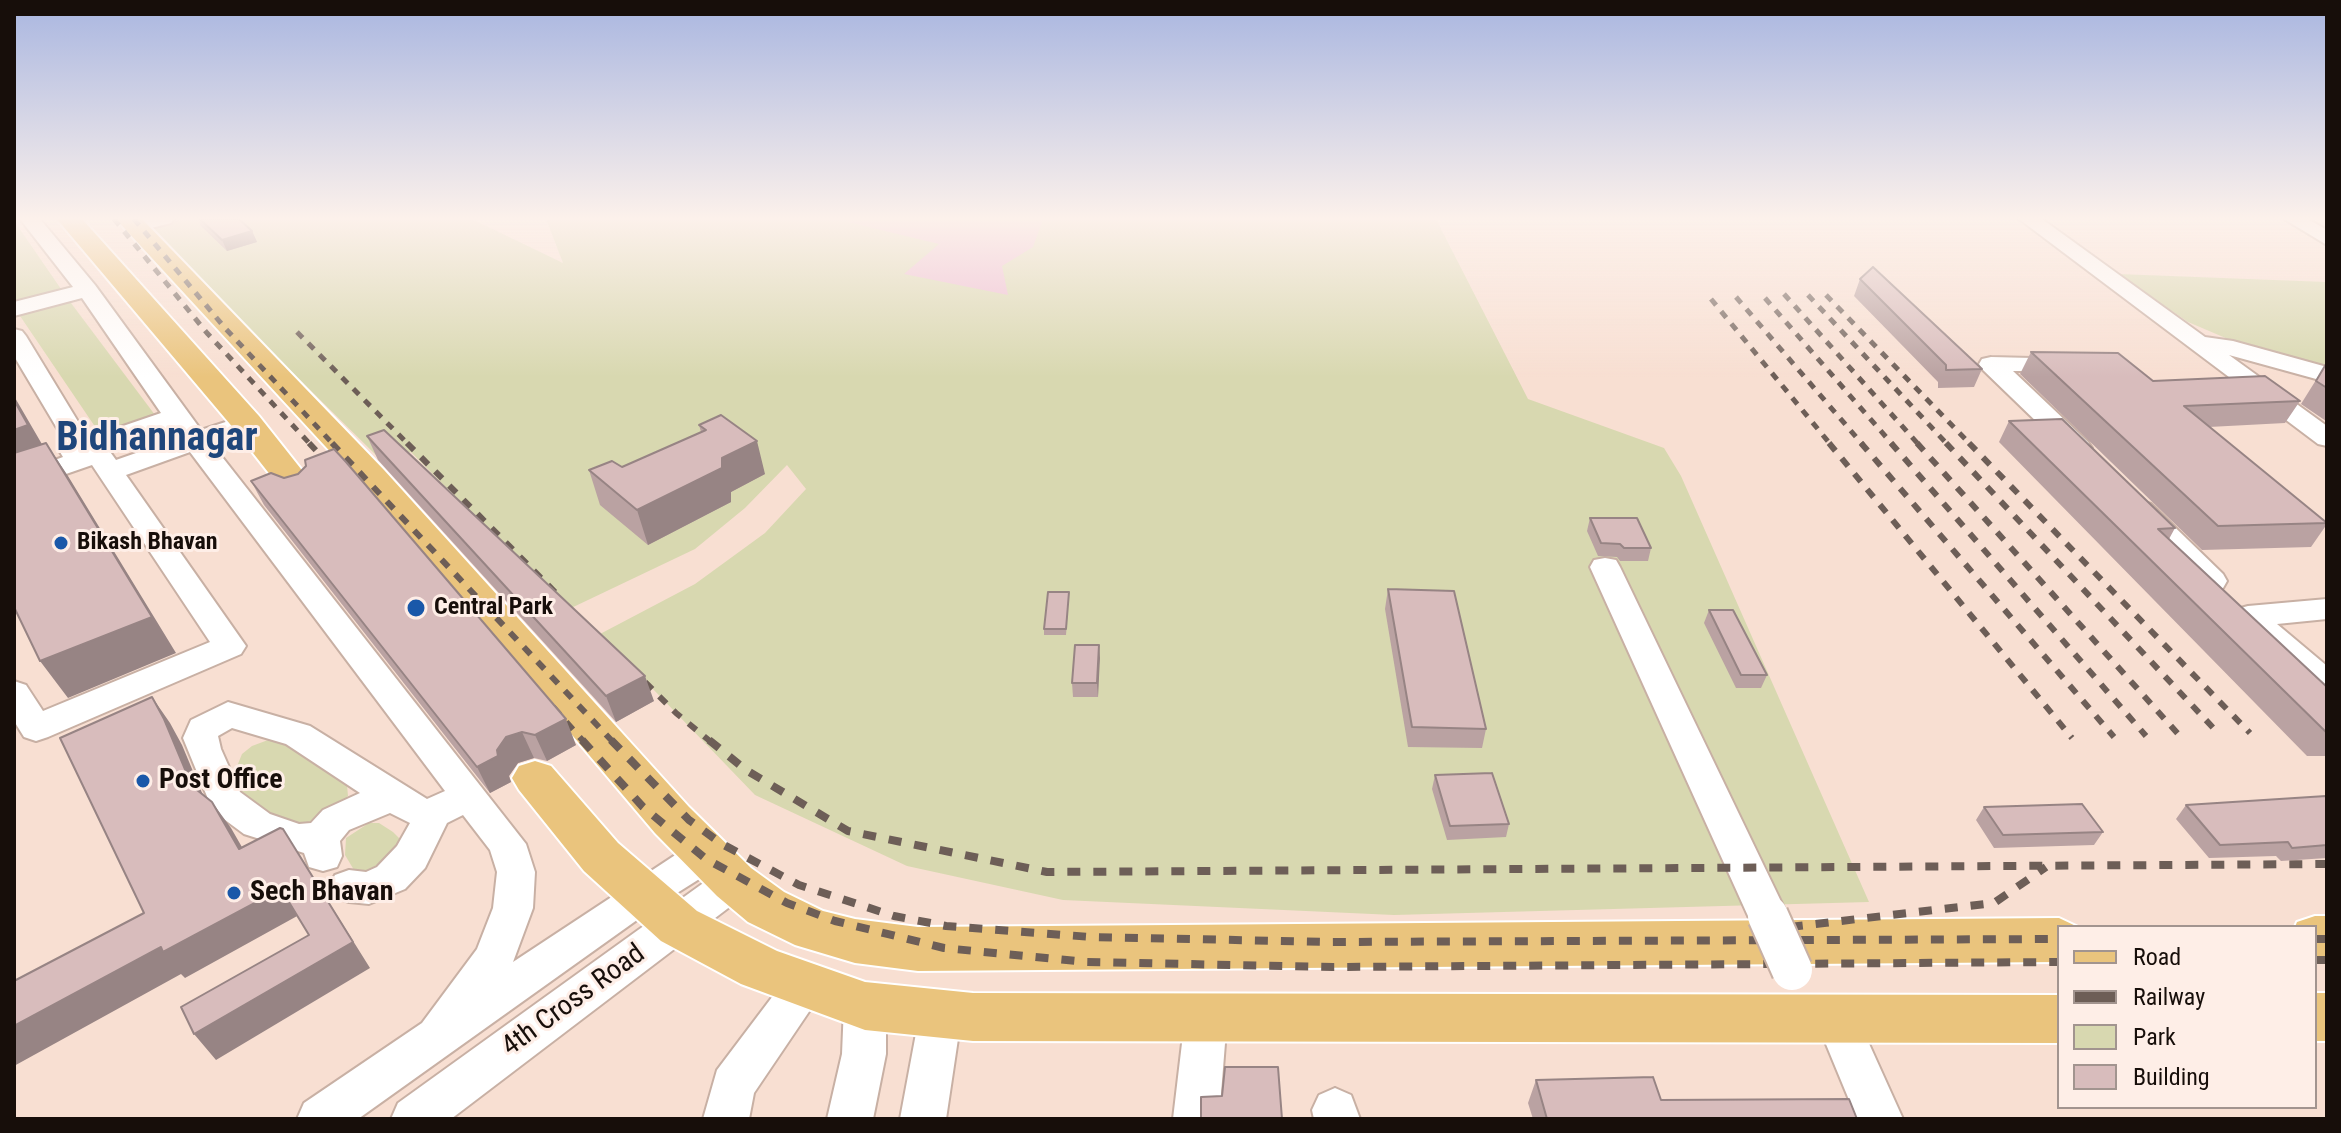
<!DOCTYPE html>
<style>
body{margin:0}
#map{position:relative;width:2341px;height:1133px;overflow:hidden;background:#f8dfd2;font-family:"Roboto Condensed",sans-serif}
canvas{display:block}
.frame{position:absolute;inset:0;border:16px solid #170e0a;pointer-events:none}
.legend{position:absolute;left:2057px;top:925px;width:260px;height:184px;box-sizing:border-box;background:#feeee7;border:2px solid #a2948f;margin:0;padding:10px 14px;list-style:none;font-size:24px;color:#170e0a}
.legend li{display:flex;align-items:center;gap:16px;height:40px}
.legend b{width:40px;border:2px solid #a2948f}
</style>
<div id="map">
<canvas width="2341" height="1133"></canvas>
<div class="frame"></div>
<ul class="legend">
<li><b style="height:10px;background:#eac47d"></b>Road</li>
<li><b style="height:10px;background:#6d5e57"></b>Railway</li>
<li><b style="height:22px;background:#d8d8b0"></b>Park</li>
<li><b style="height:22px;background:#d8bcbc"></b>Building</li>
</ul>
</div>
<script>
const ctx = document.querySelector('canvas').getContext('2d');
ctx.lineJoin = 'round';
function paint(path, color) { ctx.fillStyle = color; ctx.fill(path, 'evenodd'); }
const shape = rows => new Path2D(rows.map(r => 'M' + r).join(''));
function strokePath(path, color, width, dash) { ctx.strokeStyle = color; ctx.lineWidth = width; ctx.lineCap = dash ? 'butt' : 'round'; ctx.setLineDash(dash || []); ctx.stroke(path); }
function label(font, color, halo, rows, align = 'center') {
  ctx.font = font + ' "Roboto Condensed",sans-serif'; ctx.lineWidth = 6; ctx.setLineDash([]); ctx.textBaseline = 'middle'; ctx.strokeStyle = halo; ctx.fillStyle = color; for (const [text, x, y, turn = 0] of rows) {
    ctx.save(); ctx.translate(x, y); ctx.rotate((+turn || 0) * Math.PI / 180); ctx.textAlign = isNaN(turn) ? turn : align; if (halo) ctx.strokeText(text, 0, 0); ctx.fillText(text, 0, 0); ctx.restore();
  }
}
paint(shape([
 [184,219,472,219,563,263,546,219,1436,219,1528,399,1664,448,1681,476,1869,902,1394,915,1063,900,907,866,755,795,600,634,695,584,765,533,806,489,787,465,745,508,695,549,567,610,411,452,384,463,147,229],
 [15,222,61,289,14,302],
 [2118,274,2327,282,2327,366,2242,345,2188,322],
 [68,299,155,415,100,434,18,313],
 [268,740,293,745,311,756,347,785,348,796,329,813,305,827,252,814,231,781,242,754,252,746],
 [369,823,379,823,393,832,399,838,399,848,389,868,357,875,345,855,346,838]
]), '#d8d8b0');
paint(shape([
 [848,219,1043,219,1033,247,1002,266,1008,295,904,274,939,244,848,222]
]), '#ecbad3');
const minor = shape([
 [20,219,40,219,95,285,201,430,247,415,256,418,260,423,256,428,212,444,526,844,535,872,533,908,513,962,692,844,706,840,720,844,725,855,720,866,658,905,358,1119,297,1119,304,1103,422,1023,477,949,493,908,497,872,490,850,463,815,447,823,425,868,405,889,369,904,349,902,335,897,329,886,335,875,349,870,366,872,377,867,397,846,410,823,390,813,349,830,340,841,342,856,337,867,323,871,309,867,304,853,244,834,213,811,183,738,191,720,228,702,310,726,427,799,445,791,190,452,126,475,246,646,241,654,48,737,36,741,24,737,14,721,14,681,26,685,43,711,210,642,92,465,14,492,14,475,63,457,60,452,67,445,14,356,14,329,22,331,26,336,88,438,161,413,82,298,14,316,14,302,73,287,20,219],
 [171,427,179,438,116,460,108,449,171,427],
 [232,728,286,744,360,793,323,810,311,823,299,824,270,814,240,792,221,749,218,736,232,728],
 [140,219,174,219,171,223,135,232,125,226,128,222,140,219],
 [2019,219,2042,219,2205,337,2233,341,2327,367,2327,382,2229,355,2327,426,2327,446,2318,444,2019,219],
 [2284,219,2308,219,2327,230,2327,245,2284,219],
 [1991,357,2073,359,2076,364,2073,369,2064,371,2013,371,2088,442,2092,448,2088,454,2070,454,1982,369,1979,364,1982,359,1991,357],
 [2141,501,2151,504,2223,574,2227,581,2223,588,2212,591,2201,588,2131,516,2127,510,2131,504,2141,501],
 [1605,558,1616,560,1620,567,1788,916,1782,928,1768,933,1754,928,1748,916,1590,567,1594,560,1605,558],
 [2327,599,2327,619,2277,624,2327,666,2327,696,2315,692,2232,616,2237,609,2248,606,2327,599],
 [734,866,748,871,754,882,748,893,451,1119,391,1119,398,1103,720,871,734,866],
 [806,967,821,972,827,985,754,1093,749,1119,703,1119,717,1070,791,972,806,967],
 [865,987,880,993,886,1006,886,1054,873,1119,827,1119,842,1054,844,1006,850,993,865,987],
 [941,993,956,998,962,1012,946,1119,900,1119,920,1012,926,998,941,993],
 [1206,999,1221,1004,1227,1018,1219,1119,1173,1119,1185,1018,1191,1004,1206,999],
 [1837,1001,1852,1006,1903,1119,1857,1119,1816,1020,1822,1006,1837,1001],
 [1335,1088,1351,1095,1360,1119,1314,1119,1312,1110,1319,1095,1335,1088]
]);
const major = shape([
 [57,219,82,219,259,416,316,488,310,495,298,499,286,495,235,430,57,219],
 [116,219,142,219,384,470,689,807,751,868,784,892,823,911,855,919,918,927,2059,918,2078,927,2059,927,2059,962,918,971,855,963,795,945,748,922,717,896,655,833,360,484,116,219],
 [535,761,551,766,618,843,697,911,777,951,865,982,973,993,2059,995,2059,1043,973,1041,865,1030,741,984,661,941,584,871,519,790,512,778,519,766,535,761],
 [2315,916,2327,916,2327,960,2315,960,2315,927,2295,927,2297,922,2315,916],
 [2315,993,2327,993,2327,1041,2315,1041,2315,993]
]);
strokePath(minor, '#c8b0a4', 4);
strokePath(major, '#fff', 4);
paint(minor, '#fff');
paint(major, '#eac47d');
strokePath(shape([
 [114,219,207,333,311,445],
 [134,219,225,328,334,445],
 [1784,294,1919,445],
 [1808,295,1948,445],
 [1826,295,1971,445],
 [1736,297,1863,445],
 [1765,298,1893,445],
 [1711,299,1831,445],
 [297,332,409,445]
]), '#6d5e57', 5, [8, 8]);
strokePath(shape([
 [309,443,336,472],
 [332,443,613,742],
 [407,443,555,592],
 [1829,443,2072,738],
 [1861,443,2114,737],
 [1891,443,2146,736],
 [1917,443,2179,735],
 [1946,443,2219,734],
 [1969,443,2250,733],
 [631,668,676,713,711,742],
 [553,707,584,742]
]), '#6d5e57', 6, [10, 10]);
strokePath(shape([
 [582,740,643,807,706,859,787,903,835,921,944,948,1087,962,1333,967,2059,962],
 [611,740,689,820,722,844,799,885,894,916,946,926,1091,937,1331,942,2059,939],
 [709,740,746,770,848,831,1047,872,2327,864],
 [1764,930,1994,903,2046,867],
 [2315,939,2327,939],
 [2315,960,2327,960]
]), '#6d5e57', 8, [13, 13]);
const minorBridge = shape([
 [1768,916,1792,970]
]);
strokePath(minorBridge, '#c8b0a4', 44, []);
strokePath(minorBridge, '#fff', 40);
paint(shape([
 [198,219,239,219,252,231,257,242,227,251,201,226],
 [1860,279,1982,369,1974,387,1938,388,1938,382,1854,296],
 [2031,352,2153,381,2300,401,2285,423,2209,427,2327,524,2311,547,2202,550,2020,374],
 [2326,364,2327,365,2327,421,2326,421,2301,404],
 [2009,421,2175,528,2169,539,2327,687,2327,756,2307,756,1999,442],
 [699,425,765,474,731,492,731,502,648,545,600,505,589,470,622,467,701,432],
 [367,436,654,701,616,722,378,460],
 [298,474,576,745,547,761,534,758,518,763,509,776,511,782,490,793,264,505,251,481,284,478],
 [1590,518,1651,548,1648,561,1620,561,1617,557,1598,556,1587,531],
 [1388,589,1486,729,1482,748,1408,747,1385,609],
 [1069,592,1066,635,1044,635,1044,629],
 [1709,610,1767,675,1761,688,1736,688,1704,623],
 [1099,645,1098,697,1073,697,1072,683],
 [1435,775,1509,824,1506,837,1447,840,1432,789],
 [2327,797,2327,858,2281,861,2276,856,2209,858,2176,819,2186,805],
 [1984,807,2103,832,2094,845,1994,848,1976,820],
 [1536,1080,1661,1100,1857,1119,1533,1119,1528,1103]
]), '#baa2a2');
paint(shape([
 [252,231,257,242,227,251,222,240],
 [14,396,50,458,14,472],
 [757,441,765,474,731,492,731,502,648,545,637,510,722,458],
 [46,443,68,476,176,653,68,698,40,661],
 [1099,645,1100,658,1098,697,1097,683],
 [645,676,654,701,616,722,606,696],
 [152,697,170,723,182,745,210,812,192,786],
 [566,719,576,745,547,761,535,735],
 [522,732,534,758,518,763,509,776,511,782,490,793,477,767,497,750,506,737],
 [212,802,231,828,258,875,239,849],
 [283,829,370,968,216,1060,194,1034,353,942],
 [281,889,299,915,185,978,181,974,14,1066,14,1026,161,947]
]), '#978484');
const building = shape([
 [200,219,239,219,252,231,222,240,200,219],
 [1873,267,1982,369,1946,370,1946,365,1860,279,1873,267],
 [2031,352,2118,353,2153,381,2265,376,2300,401,2184,406,2327,523,2218,526,2031,352],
 [2326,364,2327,365,2327,388,2316,381,2326,364],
 [14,400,28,425,14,430,14,400],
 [721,415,757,441,722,458,722,468,637,510,589,470,612,461,622,467,706,430,699,425,721,415],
 [2062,419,2175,528,2158,529,2327,687,2327,733,2009,421,2062,419],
 [384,430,645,676,606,696,367,436,384,430],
 [46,443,152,617,40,661,14,607,14,453,46,443],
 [334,449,346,462,566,719,535,735,522,732,506,737,497,750,498,756,477,767,251,481,271,473,284,478,298,474,306,466,305,460,334,449],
 [1590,518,1637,518,1651,548,1624,548,1620,544,1601,543,1590,518],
 [1388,589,1454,591,1486,729,1412,727,1388,589],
 [1048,592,1069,592,1066,629,1044,629,1048,592],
 [1709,610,1733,610,1767,675,1741,675,1709,610],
 [1075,645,1099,645,1097,683,1072,683,1075,645],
 [152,697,164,719,192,786,212,802,239,849,280,828,283,829,353,942,194,1034,181,1007,309,935,281,889,163,952,161,947,14,1026,14,981,144,913,60,738,152,697],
 [1492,773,1509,824,1450,826,1435,775,1492,773],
 [2326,796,2327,845,2292,848,2288,842,2220,845,2186,805,2326,796],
 [2082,804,2103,832,2003,835,1984,807,2082,804],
 [1225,1067,1278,1067,1282,1119,1201,1119,1201,1097,1222,1096,1225,1067],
 [1653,1077,1661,1100,1849,1099,1857,1119,1547,1119,1536,1080,1653,1077]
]);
paint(building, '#d8bcbc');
strokePath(building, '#978484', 2);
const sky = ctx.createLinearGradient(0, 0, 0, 377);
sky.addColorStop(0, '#a9b6e0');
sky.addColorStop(0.58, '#fcf1eb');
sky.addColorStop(1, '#fcf1eb00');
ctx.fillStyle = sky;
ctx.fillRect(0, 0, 2341, 377);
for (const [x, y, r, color] of [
 [61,543,8,"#1a58a9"],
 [416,608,10,"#1a58a9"],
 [143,781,8,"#1a58a9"],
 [234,893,8,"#1a58a9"]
]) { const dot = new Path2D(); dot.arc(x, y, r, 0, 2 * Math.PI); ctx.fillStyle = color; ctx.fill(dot); strokePath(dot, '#feeee7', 3); }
label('bold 24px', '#170e0a', '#feeee7', [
 ["Bikash Bhavan",77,543],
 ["Central Park",434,608]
], 'left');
label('bold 28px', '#170e0a', '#feeee7', [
 ["Post Office",159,781],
 ["Sech Bhavan",250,893]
], 'left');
label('28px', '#170e0a', '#feeee7', [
 ["4th Cross Road",574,1001,-36]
]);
label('bold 40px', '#1f467b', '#feeee7', [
 ["Bidhannagar",157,440]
]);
</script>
